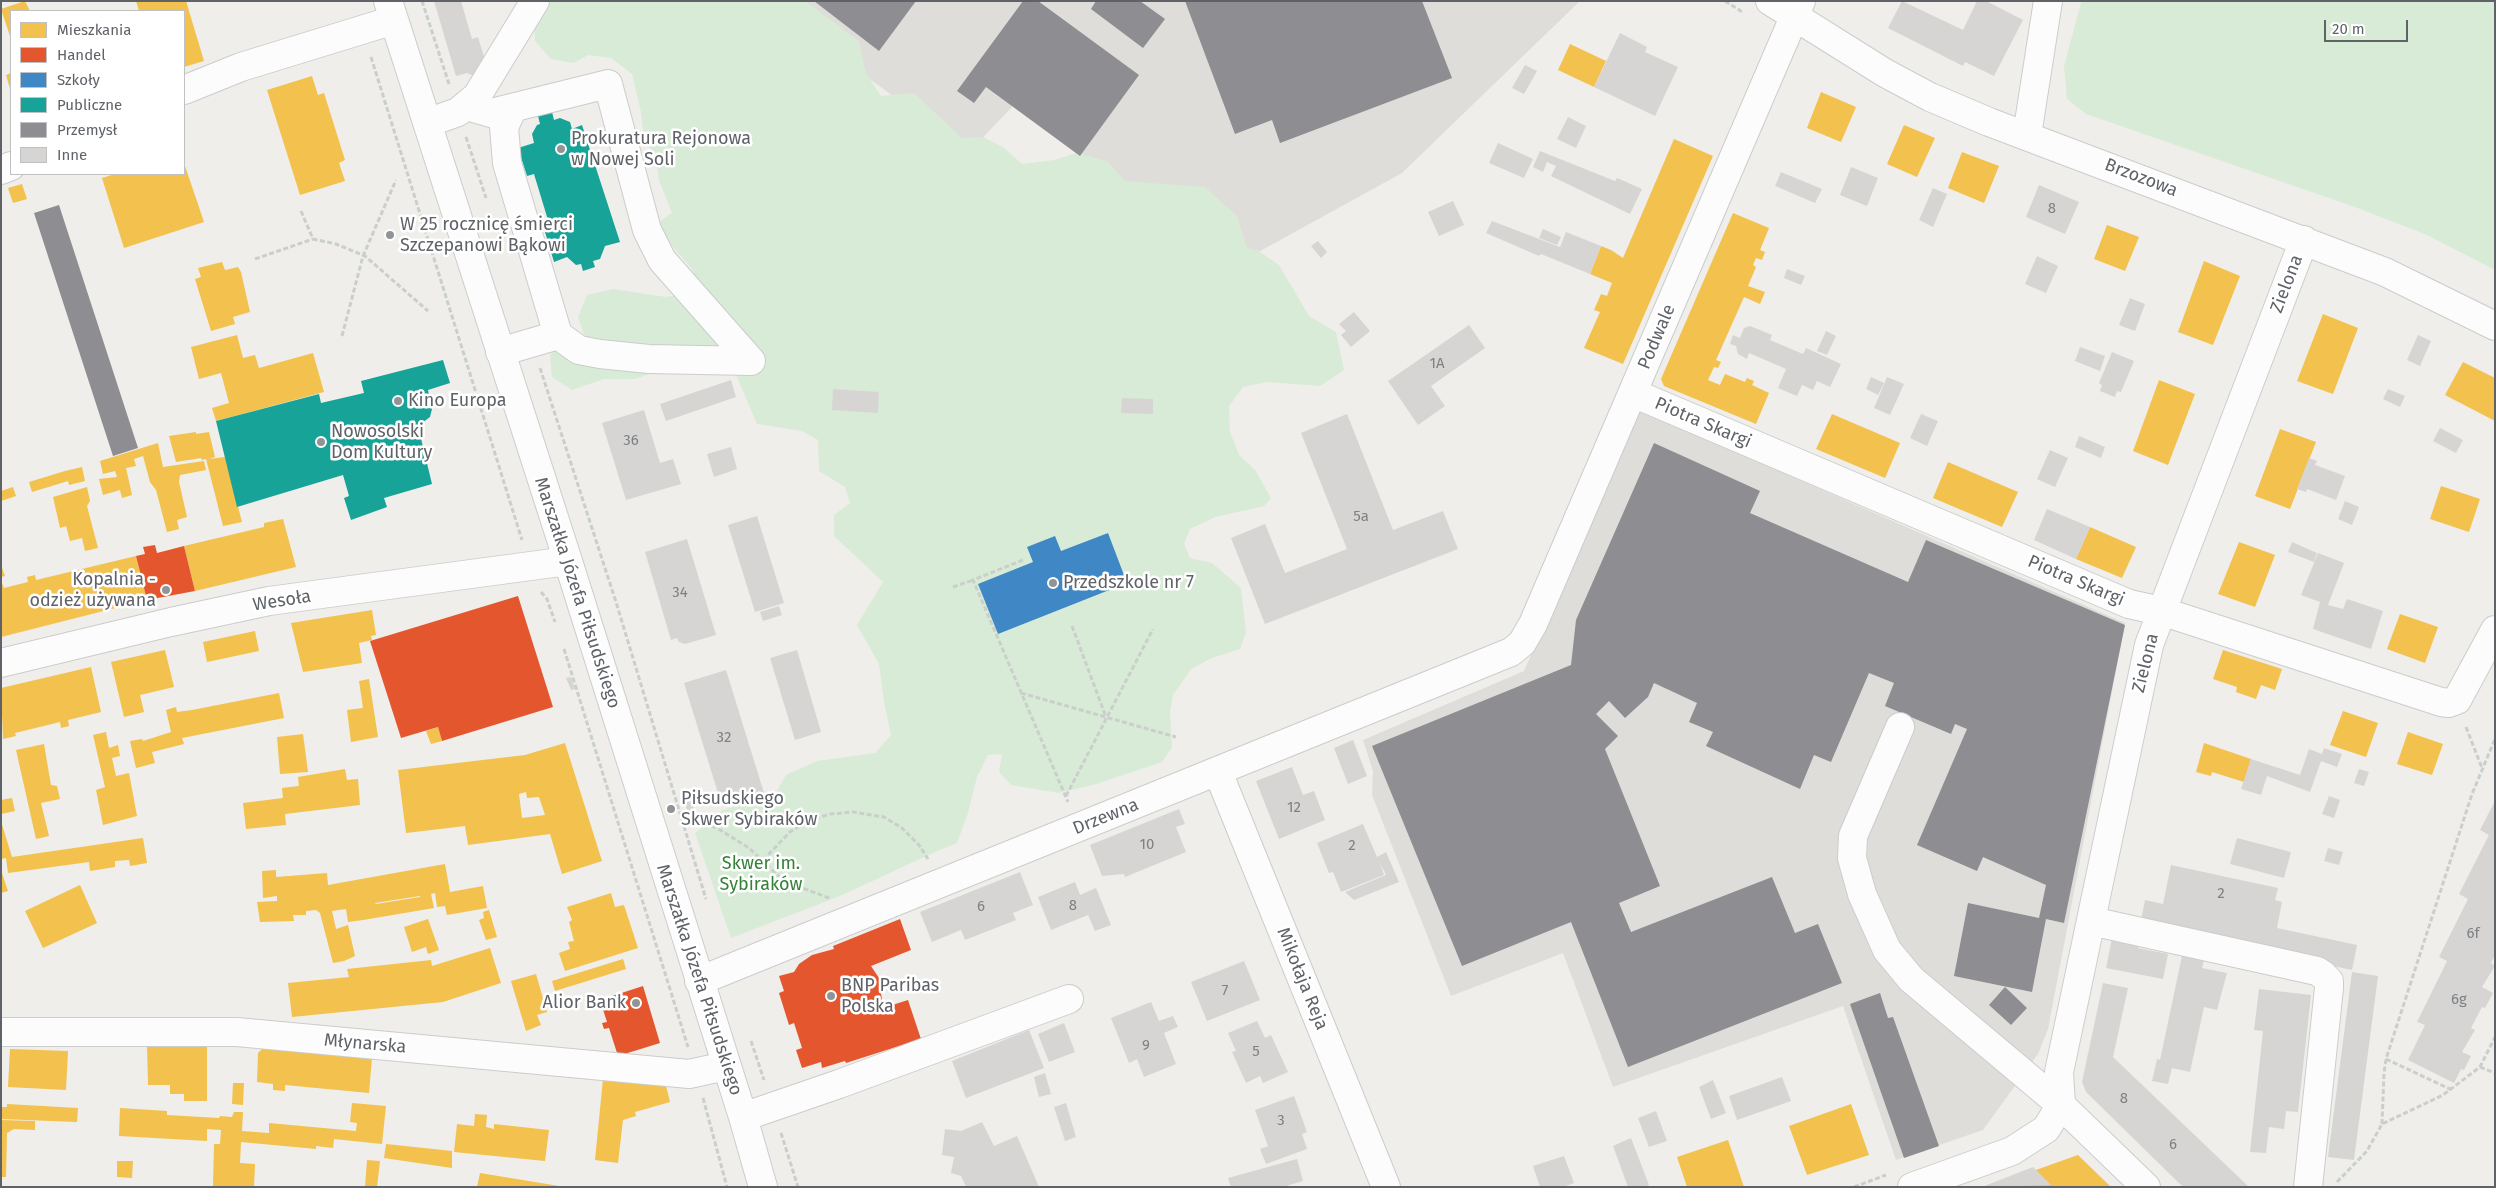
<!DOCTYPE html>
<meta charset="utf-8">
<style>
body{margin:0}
#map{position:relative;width:2496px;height:1188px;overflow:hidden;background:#efeeea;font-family:"Fira Sans",sans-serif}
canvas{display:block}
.frame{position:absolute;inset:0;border:2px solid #5f6368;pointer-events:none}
.legend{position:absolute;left:10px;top:10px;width:175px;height:165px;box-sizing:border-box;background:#fff;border:1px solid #bfc1c3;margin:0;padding:6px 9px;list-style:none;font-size:15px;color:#5f6368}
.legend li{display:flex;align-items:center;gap:10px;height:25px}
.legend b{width:25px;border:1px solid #bfc1c3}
.scale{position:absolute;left:2324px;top:20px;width:84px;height:22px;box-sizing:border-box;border:2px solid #5f6368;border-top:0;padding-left:6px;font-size:15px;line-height:18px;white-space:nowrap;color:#5f6368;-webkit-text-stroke:4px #fff;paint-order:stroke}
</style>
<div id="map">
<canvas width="2496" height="1188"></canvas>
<div class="frame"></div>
<ul class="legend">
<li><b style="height:14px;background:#f2c14e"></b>Mieszkania</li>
<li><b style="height:14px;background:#e4572e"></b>Handel</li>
<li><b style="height:14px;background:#3f88c5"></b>Szkoły</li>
<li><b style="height:14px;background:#17a398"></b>Publiczne</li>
<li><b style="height:14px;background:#8d8d92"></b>Przemysł</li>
<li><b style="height:14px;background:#d6d5d3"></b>Inne</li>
</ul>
<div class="scale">20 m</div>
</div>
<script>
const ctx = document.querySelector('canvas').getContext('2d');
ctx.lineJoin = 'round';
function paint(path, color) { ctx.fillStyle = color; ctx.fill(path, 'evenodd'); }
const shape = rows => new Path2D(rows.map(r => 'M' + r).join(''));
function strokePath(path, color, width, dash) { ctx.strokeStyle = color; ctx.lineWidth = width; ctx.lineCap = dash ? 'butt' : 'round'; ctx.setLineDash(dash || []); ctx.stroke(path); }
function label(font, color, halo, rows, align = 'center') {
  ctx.font = font + ' "Fira Sans",sans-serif'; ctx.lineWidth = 5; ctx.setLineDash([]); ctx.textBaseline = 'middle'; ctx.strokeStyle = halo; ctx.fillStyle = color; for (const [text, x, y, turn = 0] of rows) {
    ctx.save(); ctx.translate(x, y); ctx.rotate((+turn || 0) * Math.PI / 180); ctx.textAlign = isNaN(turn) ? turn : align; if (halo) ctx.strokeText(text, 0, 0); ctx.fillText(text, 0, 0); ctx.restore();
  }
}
paint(shape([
 [764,1,1580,1,1402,173,1233,266,1013,106,969,152],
 [1640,410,2125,623,2048,1029,2038,1054,1983,1130,1896,1160,1843,1006,1613,1087,1563,953,1451,996,1372,795,1373,771,1363,740,1524,671]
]), '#dfddda');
paint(shape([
 [547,1,805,1,859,41,866,73,881,96,914,93,962,138,983,137,1003,147,1022,164,1055,160,1076,153,1107,161,1125,181,1205,187,1237,216,1247,248,1257,250,1279,265,1309,316,1336,332,1344,370,1320,386,1267,382,1243,387,1229,406,1230,432,1239,455,1255,470,1271,498,1264,506,1215,517,1190,529,1184,544,1190,558,1212,563,1241,588,1246,632,1240,649,1212,658,1191,669,1173,695,1170,712,1172,747,1162,762,1096,784,1059,793,1011,785,999,772,1002,754,988,755,977,777,968,813,957,843,935,852,840,896,731,938,695,833,723,810,744,804,759,803,774,796,786,775,817,761,875,753,891,735,884,702,879,664,857,625,883,582,834,536,834,515,850,503,845,487,819,471,818,440,802,431,757,424,737,377,723,359,658,371,635,379,604,379,572,390,552,377,550,356,560,342,585,337,578,317,587,295,613,289,666,297,685,294,696,278,692,269,658,229,656,224,672,213,659,180,655,155,644,140,641,112,632,74,611,58,588,55,574,63,551,59,535,41,534,20],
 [2084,1,2495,1,2495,270,2427,235,2355,207,2086,114,2067,99,2064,66,2081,3]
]), '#d8ebd6');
paint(shape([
 [25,1,30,11,11,11,11,39,1,9],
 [136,1,186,1,204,61,184,67,184,11,139,11],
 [1570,44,1606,61,1594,87,1558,70],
 [11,73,11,92,6,75],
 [312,76,318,95,324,93,345,160,339,163,345,181,300,195,267,90],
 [1821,92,1856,107,1841,142,1807,128],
 [1904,125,1935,138,1917,177,1887,164],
 [1674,139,1713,156,1623,364,1584,348,1600,312,1594,310,1601,294,1607,296,1612,283,1590,274,1601,246,1611,250,1623,258],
 [1962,152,1999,166,1984,203,1948,188],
 [184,163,204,222,124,248,102,178,115,174,184,174],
 [22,184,27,199,13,203,8,188],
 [1733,213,1769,228,1760,250,1765,252,1762,260,1756,258,1753,265,1756,267,1748,286,1765,292,1760,304,1744,297,1716,360,1721,362,1718,368,1714,367,1708,380,1720,385,1725,374,1745,382,1747,378,1754,381,1752,385,1769,393,1756,424,1664,386,1661,379],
 [2107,225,2139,237,2125,271,2094,259],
 [2204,261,2240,276,2213,345,2178,332],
 [222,262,225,270,238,267,241,272,250,312,233,317,235,324,211,331,195,279,201,277,198,268],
 [2323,314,2358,328,2333,394,2297,381],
 [237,335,243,358,255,355,259,368,313,353,324,392,216,421,212,408,229,403,221,373,199,379,191,347],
 [2463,362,2495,378,2495,421,2445,395],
 [2159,380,2195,394,2168,465,2133,451],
 [1832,414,1900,443,1885,478,1816,449],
 [2280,429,2316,442,2290,509,2255,496],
 [196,432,196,434,209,432,215,457,209,459,225,457,242,522,223,526,206,459,202,460,201,458,176,462,169,436],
 [158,443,163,467,204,461,206,470,180,475,179,482,187,517,177,520,179,529,167,532,156,490,150,482,143,456,134,459,136,466,126,468,132,495,122,498,120,490,103,495,99,479,117,477,115,471,103,474,100,461],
 [1948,462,2018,492,2002,527,1933,498],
 [82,467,85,481,69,485,68,481,32,492,29,482,65,471,67,476,65,471],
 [2441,486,2480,499,2469,532,2430,519],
 [13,487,16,496,1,501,1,491],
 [87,487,90,501,87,506,98,548,85,551,82,538,70,541,66,526,60,528,53,497],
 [283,519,296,567,195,591,184,546,264,527,264,523],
 [2090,527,2136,547,2122,578,2076,559],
 [2239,542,2275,555,2255,607,2218,594],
 [136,556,147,600,1,637,1,581,4,588,28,582,27,577,35,575,36,580],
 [1,565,5,576,1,577],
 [372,610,376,635,371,636,372,640,359,643,362,663,303,672,291,623],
 [2400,614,2438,627,2425,663,2387,649],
 [255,631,259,651,207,662,203,642],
 [165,650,174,687,140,695,144,712,124,717,111,662],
 [2223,650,2282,669,2275,690,2261,685,2256,699,2236,692,2237,687,2213,679],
 [91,667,101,712,68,720,69,726,61,728,60,722,15,733,16,736,3,739,1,688],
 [369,679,378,737,351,742,347,710,363,708,359,681],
 [279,693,284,718,182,738,184,744,152,752,155,763,136,768,130,741,142,739,143,741,171,732,166,710,176,707,177,712,192,710],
 [2343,711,2378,723,2366,757,2330,745],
 [438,727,442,741,431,744,426,731],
 [106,732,109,748,118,745,120,756,112,758,116,776,129,773,137,816,103,825,96,790,105,787,93,735],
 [2408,732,2443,744,2432,775,2397,764],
 [303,734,308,772,280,774,277,737],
 [565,743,602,861,562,874,550,834,468,845,465,826,406,833,398,770,525,755],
 [526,792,527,798,539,797,545,815,522,818,519,794],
 [2204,743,2251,759,2244,782,2212,772,2211,776,2196,772],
 [44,744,51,785,57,786,60,799,41,803,49,836,36,839,16,750],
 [345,769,347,780,358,779,360,805,285,814,286,825,246,829,243,803,283,798,282,788,299,786,298,777],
 [12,798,15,811,1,814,1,800],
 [1,821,12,857,143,838,147,863,130,866,129,860,115,861,115,867,90,871,89,862,8,873,6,858,1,859],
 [445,864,450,892,483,886,487,908,447,915,445,906,437,907,435,893,431,894,434,908,363,920,348,922,346,909,332,911,336,929,348,925,355,956,344,961,333,963,320,913,316,910,306,911,306,915,293,915,294,921,260,922,257,902,277,901,277,896,263,898,262,871,276,870,276,877,327,873,328,885],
 [420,897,376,904,375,903,420,896],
 [1,870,8,891,1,893],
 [80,885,97,923,43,948,25,911],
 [611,893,615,907,624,905,638,948,565,971,559,953,570,949,568,942,574,941,569,922,572,920,567,907],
 [489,910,497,937,486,940,479,920,484,918,483,912],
 [428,919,439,950,428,954,426,947,412,952,404,927],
 [490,948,501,983,443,1002,292,1017,288,983,349,977,347,969,431,960,432,966],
 [623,959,626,969,555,991,552,981],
 [536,974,547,1012,537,1015,541,1025,526,1031,511,981],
 [207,1046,207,1101,184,1101,184,1094,170,1094,170,1085,148,1085,147,1047],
 [263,1048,372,1058,369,1093,285,1085,285,1091,273,1090,273,1084,257,1082,258,1053],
 [10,1049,68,1051,66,1090,8,1087],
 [603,1079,666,1086,670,1102,635,1112,636,1116,623,1120,618,1163,595,1160],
 [233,1083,244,1083,243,1105,232,1104],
 [352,1103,386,1106,382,1144,334,1139,333,1148,316,1146,316,1149,241,1142,240,1163,255,1164,254,1187,213,1187,214,1144,220,1144,221,1130,207,1129,207,1141,119,1136,120,1108,167,1111,167,1115,219,1118,220,1116,232,1117,234,1112,243,1112,242,1131,269,1133,269,1123,356,1131,357,1123,350,1122],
 [7,1104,78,1108,77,1122,1,1119,1,1107,7,1107],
 [1851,1104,1869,1155,1807,1175,1789,1126],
 [475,1114,487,1115,486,1127,494,1129,494,1124,549,1130,545,1161,454,1152,457,1124,474,1126],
 [1,1120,35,1121,35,1130,14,1129,7,1133,6,1177,1,1177],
 [1728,1140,1744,1187,1687,1187,1677,1157],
 [386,1144,452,1151,452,1168,384,1158],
 [2078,1155,2111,1187,1989,1187,2033,1171],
 [367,1160,380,1161,377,1187,365,1187],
 [117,1161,133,1161,132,1178,117,1177],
 [480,1173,559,1186,559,1187,477,1187]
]), '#f2c14e');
paint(shape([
 [155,545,157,553,184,546,195,591,147,600,136,556,145,554,143,547],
 [518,596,553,707,442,741,438,727,401,738,370,641],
 [900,919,911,950,871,966,879,978,883,1008,908,1000,921,1039,846,1063,845,1061,822,1068,821,1062,802,1068,796,1050,802,1048,794,1023,789,1025,779,993,784,991,779,976,794,972,799,964,812,955,834,949,833,946],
 [643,986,660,1043,618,1056,609,1028,604,1029,602,1023,607,1022,600,1000]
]), '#e4572e');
paint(shape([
 [1108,533,1127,583,998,634,978,584,1033,562,1027,547,1055,536,1061,551]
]), '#3f88c5');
paint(shape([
 [551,108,554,120,560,118,570,122,572,129,582,125,620,242,605,246,600,259,593,261,595,267,583,271,581,264,576,265,567,257,554,262,545,232,551,230,534,174,527,176,518,148,534,143,532,134,537,125,540,124,537,112],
 [443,360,450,383,428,390,432,409,430,417,418,426,432,484,384,498,387,507,351,520,344,498,349,496,343,475,237,507,216,421,319,394,321,403,364,393,361,381]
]), '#17a398');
paint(shape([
 [814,1,916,1,879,51],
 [1023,1,1038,1,1139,75,1080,156,986,87,974,103,957,91],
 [1096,1,1140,1,1165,19,1143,48,1091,9],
 [1185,1,1422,1,1452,78,1280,143,1272,120,1235,134],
 [59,205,138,448,113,456,34,213],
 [1654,443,1760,491,1750,513,1908,582,1926,540,2125,625,2064,923,2046,919,2032,992,1954,976,1968,903,2039,918,2046,885,1983,857,1977,871,1917,845,1967,729,1955,724,1951,734,1885,706,1894,683,1869,673,1831,762,1814,755,1800,789,1706,746,1713,732,1689,722,1697,703,1654,683,1648,697,1625,718,1609,701,1596,714,1618,736,1605,749,1660,886,1619,903,1631,932,1772,877,1795,933,1818,924,1842,983,1628,1067,1571,922,1462,966,1372,746,1571,665,1576,620],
 [2005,987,2027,1008,2011,1025,1989,1005],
 [1880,993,1888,1018,1893,1017,1939,1146,1904,1158,1850,1004]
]), '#8d8d92');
paint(shape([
 [434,1,461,1,472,39,478,37,487,67,474,76,467,73,456,76],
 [1902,1,1963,30,1977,1,1986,1,2023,20,1994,76,1965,62,1963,66,1888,28],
 [1620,33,1647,47,1645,52,1678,67,1655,116,1594,87],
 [1525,65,1537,71,1524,94,1512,88],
 [1568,117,1586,126,1576,148,1557,139],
 [1498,143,1533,159,1524,178,1489,163],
 [1540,151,1615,181,1617,178,1642,189,1630,214,1551,176,1556,166,1547,162,1543,172,1533,167],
 [1851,167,1878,178,1867,206,1840,195],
 [1781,172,1822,189,1815,203,1775,186],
 [2039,185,2079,202,2065,234,2026,217],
 [1933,188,1947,194,1933,227,1919,220],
 [1453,201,1464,225,1439,236,1428,212],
 [1492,221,1560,247,1566,232,1601,246,1590,274,1541,254,1539,256,1486,233],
 [1543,229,1561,237,1557,245,1539,238],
 [1318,241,1327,252,1321,258,1311,246],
 [2037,256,2058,266,2046,293,2025,284],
 [1787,269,1805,276,1801,285,1784,278],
 [2130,298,2145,304,2135,331,2119,325],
 [1354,312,1370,331,1351,347,1341,335,1346,331,1339,324],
 [1469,325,1485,348,1431,386,1445,406,1418,425,1388,381],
 [1750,326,1772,335,1770,340,1803,354,1806,348,1841,364,1830,387,1817,381,1813,390,1802,385,1797,396,1778,388,1786,369,1749,353,1747,359,1738,354,1736,346,1730,344,1733,335,1740,338,1744,328],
 [1826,331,1836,336,1827,355,1817,351],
 [2418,335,2431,341,2420,366,2407,360],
 [2080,347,2105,356,2100,371,2075,361],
 [2112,352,2134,361,2121,392,2117,391,2115,397,2100,391,2102,385,2099,383],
 [1871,377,1884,383,1878,395,1866,389],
 [1887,377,1904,384,1890,415,1874,408],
 [731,380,736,397,666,421,660,404],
 [833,389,879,392,878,413,832,410],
 [2388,389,2405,396,2400,407,2383,399],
 [1122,398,1153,399,1153,414,1121,413],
 [644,410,660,463,673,459,681,484,626,500,602,423],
 [1347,414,1393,530,1443,511,1458,549,1265,624,1231,538,1265,524,1285,573,1347,549,1301,433],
 [1921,414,1938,421,1927,446,1910,438],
 [2440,428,2463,440,2456,453,2433,441],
 [2079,436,2105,447,2101,458,2075,447],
 [731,447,737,469,714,477,707,454],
 [2050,450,2068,458,2055,487,2037,479],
 [2309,458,2317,461,2315,465,2345,476,2336,500,2307,489,2306,492,2297,489],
 [2345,501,2359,507,2352,525,2338,519],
 [2047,509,2090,527,2076,559,2034,540],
 [757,516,784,603,755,612,728,525],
 [687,539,716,635,685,644,679,642,677,638,671,640,645,552],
 [2292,542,2317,553,2314,562,2288,552],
 [2318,553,2344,563,2328,605,2343,609,2347,599,2383,611,2371,649,2313,629,2320,602,2301,595],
 [779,606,782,615,763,621,760,612],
 [797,650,821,732,795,740,770,658],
 [726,670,764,793,722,806,684,683],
 [571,677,575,689,571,690,566,678],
 [1353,740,1367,776,1348,784,1334,748],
 [2324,748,2342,754,2337,767,2321,761,2310,792,2267,776,2261,795,2241,789,2251,759,2300,775,2309,749,2322,754],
 [1292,767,1303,795,1314,791,1325,820,1279,839,1256,781],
 [2359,769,2369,772,2364,786,2354,783],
 [689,796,696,814,689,816,683,798],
 [2329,796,2340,800,2334,818,2322,814],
 [2495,801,2495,955,2491,963,2495,966,2482,987,2493,993,2485,1008,2482,1007,2471,1028,2475,1030,2462,1052,2471,1056,2464,1070,2461,1069,2454,1083,2408,1060,2425,1025,2417,1022,2447,961,2439,957,2468,899,2459,894,2489,835,2480,830],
 [1179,809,1185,824,1176,827,1186,852,1125,877,1124,874,1102,876,1090,845],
 [1363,824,1377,857,1386,852,1399,882,1354,900,1345,892,1386,875,1380,863,1384,875,1341,892,1333,872,1329,873,1317,843],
 [2237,838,2291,852,2284,878,2230,864],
 [2328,848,2343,852,2339,865,2324,861],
 [2171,865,2278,888,2275,900,2282,902,2277,928,2357,945,2352,970,2140,925,2145,900,2163,904],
 [1020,872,1033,905,1013,913,1016,920,965,940,961,930,932,942,920,912],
 [1075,882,1080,895,1096,888,1111,925,1095,931,1088,915,1051,930,1038,897],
 [2113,933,2140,938,2138,948,2168,954,2163,979,2106,968],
 [2182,956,2204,960,2202,968,2227,973,2217,1010,2204,1007,2190,1072,2172,1068,2168,1084,2152,1081,2157,1059,2160,1060],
 [1244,961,1260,1000,1207,1021,1191,982],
 [2352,972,2378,976,2354,1160,2328,1157],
 [2103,983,2128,988,2113,1057,2249,1187,2183,1187,2086,1092,2082,1082],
 [2259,989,2311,995,2298,1112,2286,1111,2284,1129,2269,1127,2266,1153,2250,1152,2263,1031,2254,1030],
 [1151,1002,1159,1021,1173,1016,1178,1027,1164,1033,1176,1064,1144,1077,1137,1059,1129,1063,1111,1018],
 [1257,1021,1265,1038,1271,1035,1288,1072,1263,1083,1260,1076,1246,1083,1232,1052,1236,1051,1228,1033],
 [1064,1023,1075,1052,1049,1062,1038,1034],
 [1029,1030,1044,1068,966,1098,952,1061],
 [1045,1073,1051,1094,1039,1097,1034,1077],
 [1782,1077,1791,1101,1737,1120,1729,1096],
 [1713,1080,1726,1113,1711,1119,1699,1087],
 [1294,1096,1307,1132,1302,1134,1307,1149,1266,1164,1260,1149,1268,1146,1255,1110],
 [1066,1103,1076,1137,1065,1141,1054,1107],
 [1656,1111,1667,1141,1649,1147,1638,1118],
 [982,1122,994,1146,1017,1136,1039,1187,966,1187,961,1176,951,1173,954,1157,942,1155,945,1129,961,1131],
 [1631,1138,1649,1185,1644,1187,1628,1187,1613,1146],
 [1564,1156,1574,1183,1563,1187,1540,1187,1533,1166],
 [1297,1159,1303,1181,1283,1187,1231,1187,1228,1178],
 [2033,1167,2051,1185,1982,1187]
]), '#d6d5d3');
const minor = shape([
 [388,1,568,561,743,1117,763,1187],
 [1770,1,1885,73,1930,97,1989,122,2385,272,2495,326],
 [184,90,241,67,394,20],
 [467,106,491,113,608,84,647,230,662,260,751,361,649,359,600,354,579,350,558,335,507,163,504,127,513,108],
 [427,123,458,112,477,96,535,1],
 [2027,135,2048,1],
 [1,170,11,166],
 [500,352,558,335],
 [1633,393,2129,604,2161,611,2441,702,2449,703,2457,700,2495,630],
 [1,663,171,622,269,601,568,561],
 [1900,727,1853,836,1852,858,1862,894,1887,950,1911,979,2061,1105,2146,1187],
 [1218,772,1386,1187],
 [2091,921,2317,971,2323,975,2329,981,2329,988,2308,1187],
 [699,981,1511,652,1522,643,1533,624,1801,1],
 [1,1032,237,1032,689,1074,726,1066],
 [2061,1105,2059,1072,2149,645,2304,240],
 [743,1117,839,1084,1069,999],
 [1912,1187,2012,1151,2046,1129,2061,1105]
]);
strokePath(minor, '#cbcccc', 30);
strokePath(shape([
 [422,1,449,84],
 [1725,1,1744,13],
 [371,57,522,540],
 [466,137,486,198],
 [301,211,313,239,336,244,365,256,428,311],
 [255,259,313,239],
 [342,336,363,256,396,180],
 [540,368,616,602,706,899],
 [1023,560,973,580,1068,802],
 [953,587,973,580],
 [541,592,547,599,555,622],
 [1072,626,1106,717],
 [564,649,688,1047],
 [1021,693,1176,737],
 [2466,727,2482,768],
 [1066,796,1153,629],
 [683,823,695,820,717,828,749,848,784,881,829,898],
 [763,860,790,832,808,821,830,814,853,812,884,817,902,828,919,845,928,859],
 [751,1041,764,1080],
 [2386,1059,2452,1090],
 [2480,1067,2495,1073],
 [703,1098,727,1187],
 [2382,1124,2384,1073,2386,1059,2472,794,2495,739],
 [781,1133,798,1187],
 [2337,1182,2367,1151,2382,1124,2443,1095,2480,1067,2495,1037],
 [1854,1187,1886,1175]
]), '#cacfcc', 3, [5, 2.5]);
strokePath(minor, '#fdfcfc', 28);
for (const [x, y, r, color] of [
 [561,149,5,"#919496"],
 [390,235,5,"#919496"],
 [398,401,5,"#919496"],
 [321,442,5,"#919496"],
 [1053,583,5,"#919496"],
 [166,590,5,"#919496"],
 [671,809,5,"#919496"],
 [831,996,5,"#919496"],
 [636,1003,5,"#919496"]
]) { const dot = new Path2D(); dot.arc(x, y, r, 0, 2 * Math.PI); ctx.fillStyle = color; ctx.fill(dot); strokePath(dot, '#fff', 2); }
label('15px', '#7e8184', null, [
 ["8",2052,209],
 ["1A",1437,364],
 ["36",631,441],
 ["5a",1361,517],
 ["34",680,593],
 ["32",724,738],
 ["12",1294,808],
 ["10",1147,845],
 ["2",1352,846],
 ["2",2221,894],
 ["8",1073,906],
 ["6",981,907],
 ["6f",2473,934],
 ["7",1225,991],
 ["6g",2459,1000],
 ["9",1146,1046],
 ["5",1256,1052],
 ["8",2124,1099],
 ["3",1281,1121],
 ["6",2173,1145]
]);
label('18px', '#5f6368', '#fff', [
 ["Prokuratura Rejonowa",571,139],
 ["w Nowej Soli",571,160],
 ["W 25 rocznicę śmierci",400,225],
 ["Szczepanowi Bąkowi",400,246],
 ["Kino Europa",408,401],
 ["Nowosolski",331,432],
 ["Dom Kultury",331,453],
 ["Kopalnia -",156,580,"right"],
 ["odzież używana",156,601,"right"],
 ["Przedszkole nr 7",1063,583],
 ["Piłsudskiego",681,799],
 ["Skwer Sybiraków",681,820],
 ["BNP Paribas",841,986],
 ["Polska",841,1007],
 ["Alior Bank",626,1003,"right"]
], 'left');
label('18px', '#5f6368', '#fff', [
 ["Brzozowa",2141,178,21],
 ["Zielona",2287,284,-69],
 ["Podwale",1657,337,-67],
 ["Piotra Skargi",1703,423,23],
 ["Piotra Skargi",2076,581,23],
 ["Marszałka Józefa Piłsudskiego",577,593,72],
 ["Wesoła",282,601,-9],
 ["Zielona",2146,663,-76],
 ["Drzewna",1106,817,-22],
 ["Mikołaja Reja",1302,979,68],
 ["Marszałka Józefa Piłsudskiego",699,980,72],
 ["Młynarska",365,1044,5]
]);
label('18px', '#348238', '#fff', [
 ["Skwer im.",761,864],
 ["Sybiraków",761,885]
]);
</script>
